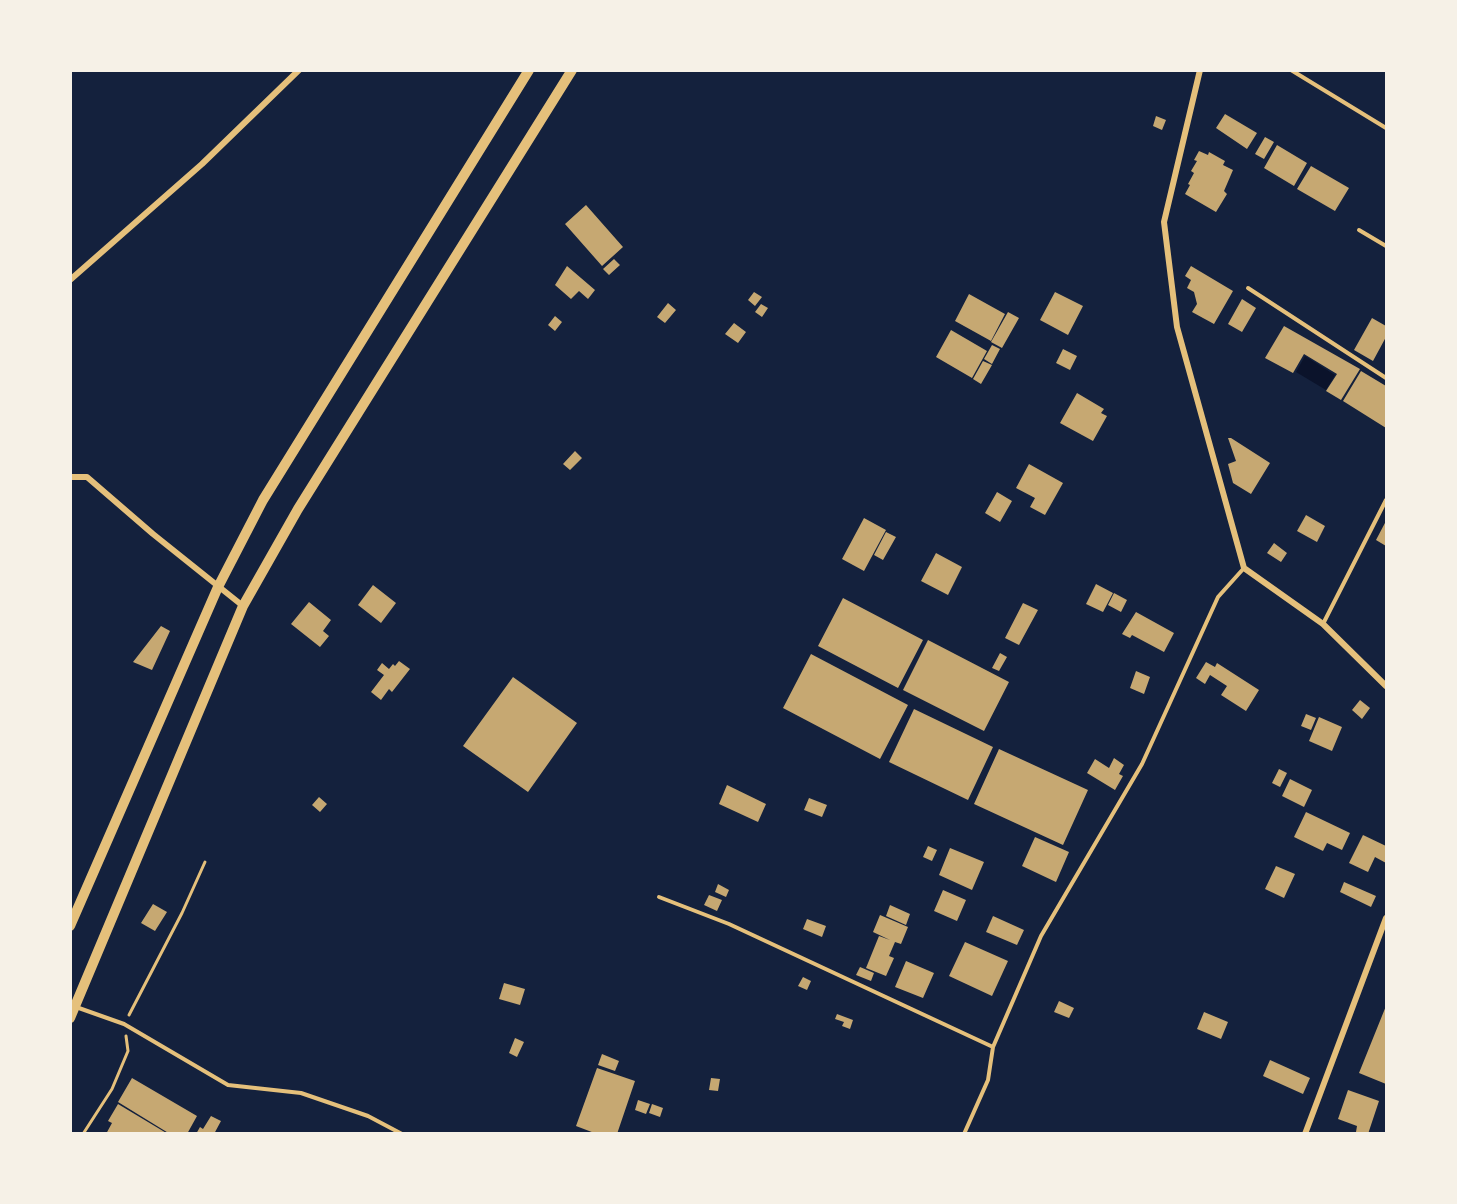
<!DOCTYPE html>
<style>
body{margin:0}
#map{position:relative;width:1457px;height:1204px;overflow:hidden;background:#14213d;font-family:"Fira Sans",sans-serif}
canvas{display:block}
.frame{position:absolute;inset:0;border:72px solid #f6f1e7;pointer-events:none}
</style>
<div id="map">
<canvas width="1457" height="1204"></canvas>
<div class="frame"></div>
</div>
<script>
const ctx = document.querySelector('canvas').getContext('2d');
ctx.lineJoin = 'round';
function paint(path, color) { ctx.fillStyle = color; ctx.fill(path, 'evenodd'); }
const shape = rows => new Path2D(rows.map(r => 'M' + r).join(''));
function strokePath(path, color, width, dash) { ctx.strokeStyle = color; ctx.lineWidth = width; ctx.lineCap = dash ? 'butt' : 'round'; ctx.setLineDash(dash || []); ctx.stroke(path); }
paint(shape([
 [1305,356,1335,375,1326,390,1296,372]
]), '#0b132b');
paint(shape([
 [1225,114,1257,133,1247,149,1216,128],
 [1156,116,1166,120,1162,130,1153,126],
 [1265,137,1274,142,1264,159,1255,154],
 [1277,145,1307,163,1294,186,1264,168],
 [1199,151,1208,155,1209,152,1225,161,1223,165,1233,170,1224,191,1227,194,1216,212,1185,194,1190,185,1188,184,1194,173,1191,171,1197,161,1194,160],
 [1311,166,1349,188,1335,211,1297,189],
 [586,205,623,247,602,266,565,224],
 [614,259,620,265,609,275,603,269],
 [567,266,595,290,588,299,579,291,571,299,555,285],
 [1191,266,1233,291,1214,324,1192,312,1197,304,1194,292,1187,288,1191,280,1185,276],
 [754,292,762,297,755,306,748,300],
 [1055,292,1083,306,1068,335,1040,320],
 [969,294,1005,314,991,341,955,321],
 [1242,299,1256,308,1242,332,1228,324],
 [668,303,676,310,665,323,657,317],
 [761,304,768,308,762,317,755,312],
 [1008,312,1019,318,1002,348,991,342],
 [555,316,562,322,555,331,548,325],
 [1372,318,1386,326,1386,337,1373,361,1354,350],
 [734,323,746,332,738,343,725,334],
 [1284,326,1360,369,1341,400,1326,391,1337,374,1304,354,1293,373,1265,358],
 [951,330,987,351,972,378,936,357],
 [992,345,1000,349,992,364,984,359],
 [1063,349,1077,356,1070,370,1056,363],
 [983,361,992,365,981,384,973,379],
 [1361,371,1386,386,1386,428,1343,401],
 [1077,393,1104,409,1101,413,1107,416,1093,441,1060,423],
 [1228,438,1231,438,1270,463,1251,494,1233,483,1228,464,1236,461],
 [575,451,582,458,570,470,563,464],
 [1029,464,1063,483,1045,515,1030,507,1035,498,1016,488],
 [997,492,1012,501,1000,522,985,513],
 [1306,515,1325,526,1317,542,1297,531],
 [864,518,886,530,864,571,842,559],
 [1386,521,1386,546,1376,540],
 [886,532,896,537,883,560,874,555],
 [1274,543,1287,553,1281,562,1267,553],
 [936,553,962,567,948,595,921,581],
 [1096,584,1113,593,1103,612,1086,604],
 [373,585,396,603,381,623,358,605],
 [1114,593,1127,600,1121,612,1108,605],
 [843,598,923,640,898,688,818,646],
 [309,602,331,620,323,631,329,636,320,647,291,624],
 [1023,603,1038,610,1019,645,1005,638],
 [1136,612,1174,633,1164,652,1132,635,1130,638,1122,634],
 [161,626,170,631,152,670,133,662],
 [928,640,1009,682,984,731,903,690],
 [1000,653,1007,657,999,671,992,668],
 [811,654,908,705,880,759,783,708],
 [399,661,410,669,392,692,389,689,381,700,371,692,384,675,377,670,382,663,389,669,393,664,395,666],
 [1206,662,1215,667,1217,663,1259,690,1246,711,1221,695,1227,686,1210,675,1205,684,1196,678],
 [1136,671,1150,677,1144,694,1130,688],
 [513,677,577,723,528,792,463,746],
 [1360,700,1370,708,1362,719,1352,710],
 [914,709,993,747,968,800,889,762],
 [1306,714,1316,718,1311,730,1301,726],
 [1319,717,1342,727,1332,751,1309,741],
 [999,749,1088,790,1063,845,974,804],
 [1114,758,1124,765,1119,774,1123,776,1115,790,1087,773,1095,759,1109,768],
 [1279,769,1287,773,1280,787,1272,783],
 [1290,779,1312,790,1304,807,1282,796],
 [727,785,766,804,758,822,719,804],
 [319,797,327,804,320,812,312,805],
 [809,798,827,805,822,817,804,810],
 [1306,812,1350,833,1342,850,1327,843,1323,851,1294,837],
 [1363,835,1386,846,1386,863,1375,857,1368,872,1349,863],
 [1035,837,1069,852,1056,882,1022,866],
 [928,846,937,850,932,861,923,857],
 [950,848,984,862,972,890,939,875],
 [1276,866,1295,874,1284,898,1265,889],
 [1344,882,1376,896,1371,907,1340,892],
 [718,884,729,890,726,897,715,892],
 [943,890,966,900,957,921,934,911],
 [709,895,722,900,717,911,704,905],
 [153,904,167,912,155,931,141,923],
 [890,905,910,914,906,925,886,916],
 [880,915,908,927,901,944,895,942,889,956,894,958,886,976,866,968,879,936,890,940,873,932],
 [993,916,1024,930,1017,945,986,932],
 [807,919,826,926,822,937,803,929],
 [965,942,1008,961,992,996,949,976],
 [906,961,934,973,923,998,895,987],
 [860,967,874,973,871,981,856,975],
 [803,977,811,981,807,990,798,986],
 [504,983,525,989,520,1005,499,999],
 [1059,1001,1074,1008,1069,1018,1054,1012],
 [1386,1006,1386,1084,1359,1073],
 [1204,1012,1228,1022,1221,1039,1197,1029],
 [837,1014,853,1020,850,1029,842,1026,844,1022,835,1019],
 [515,1038,524,1042,517,1057,509,1053],
 [602,1054,619,1061,615,1071,598,1065],
 [1270,1060,1310,1078,1303,1094,1263,1076],
 [597,1068,635,1081,617,1134,597,1134,576,1126],
 [132,1078,197,1116,187,1134,170,1134,118,1102],
 [711,1078,720,1079,718,1091,709,1090],
 [1348,1090,1379,1101,1368,1134,1356,1132,1357,1126,1338,1119],
 [638,1100,650,1104,646,1114,635,1110],
 [118,1104,168,1134,106,1134,112,1123,108,1121],
 [652,1104,663,1108,660,1117,649,1113],
 [211,1116,221,1121,214,1134,196,1134,200,1127,203,1129]
]), '#c6a872');
strokePath(shape([
 [129,1015,182,913,205,862],
 [83,1134,112,1089,128,1051,126,1036]
]), '#e5c07b', 3);
strokePath(shape([
 [1291,70,1386,128],
 [1359,230,1386,246],
 [1248,288,1386,378],
 [1323,624,1386,500],
 [659,897,729,924,993,1047],
 [76,1007,124,1024,228,1085,301,1093,368,1116,402,1134],
 [964,1134,988,1080,993,1047,1041,936,1142,764,1218,597,1244,568]
]), '#e5c07b', 4);
strokePath(shape([
 [1200,70,1164,222,1177,327,1244,568,1323,624,1386,686],
 [70,280,202,164,299,70],
 [70,477,87,477,153,534,243,606],
 [1305,1134,1386,918]
]), '#e5c07b', 6);
strokePath(shape([
 [70,926,218,587,263,500,529,70],
 [70,1018,243,606,298,509,572,70]
]), '#e5c07b', 10);
</script>
